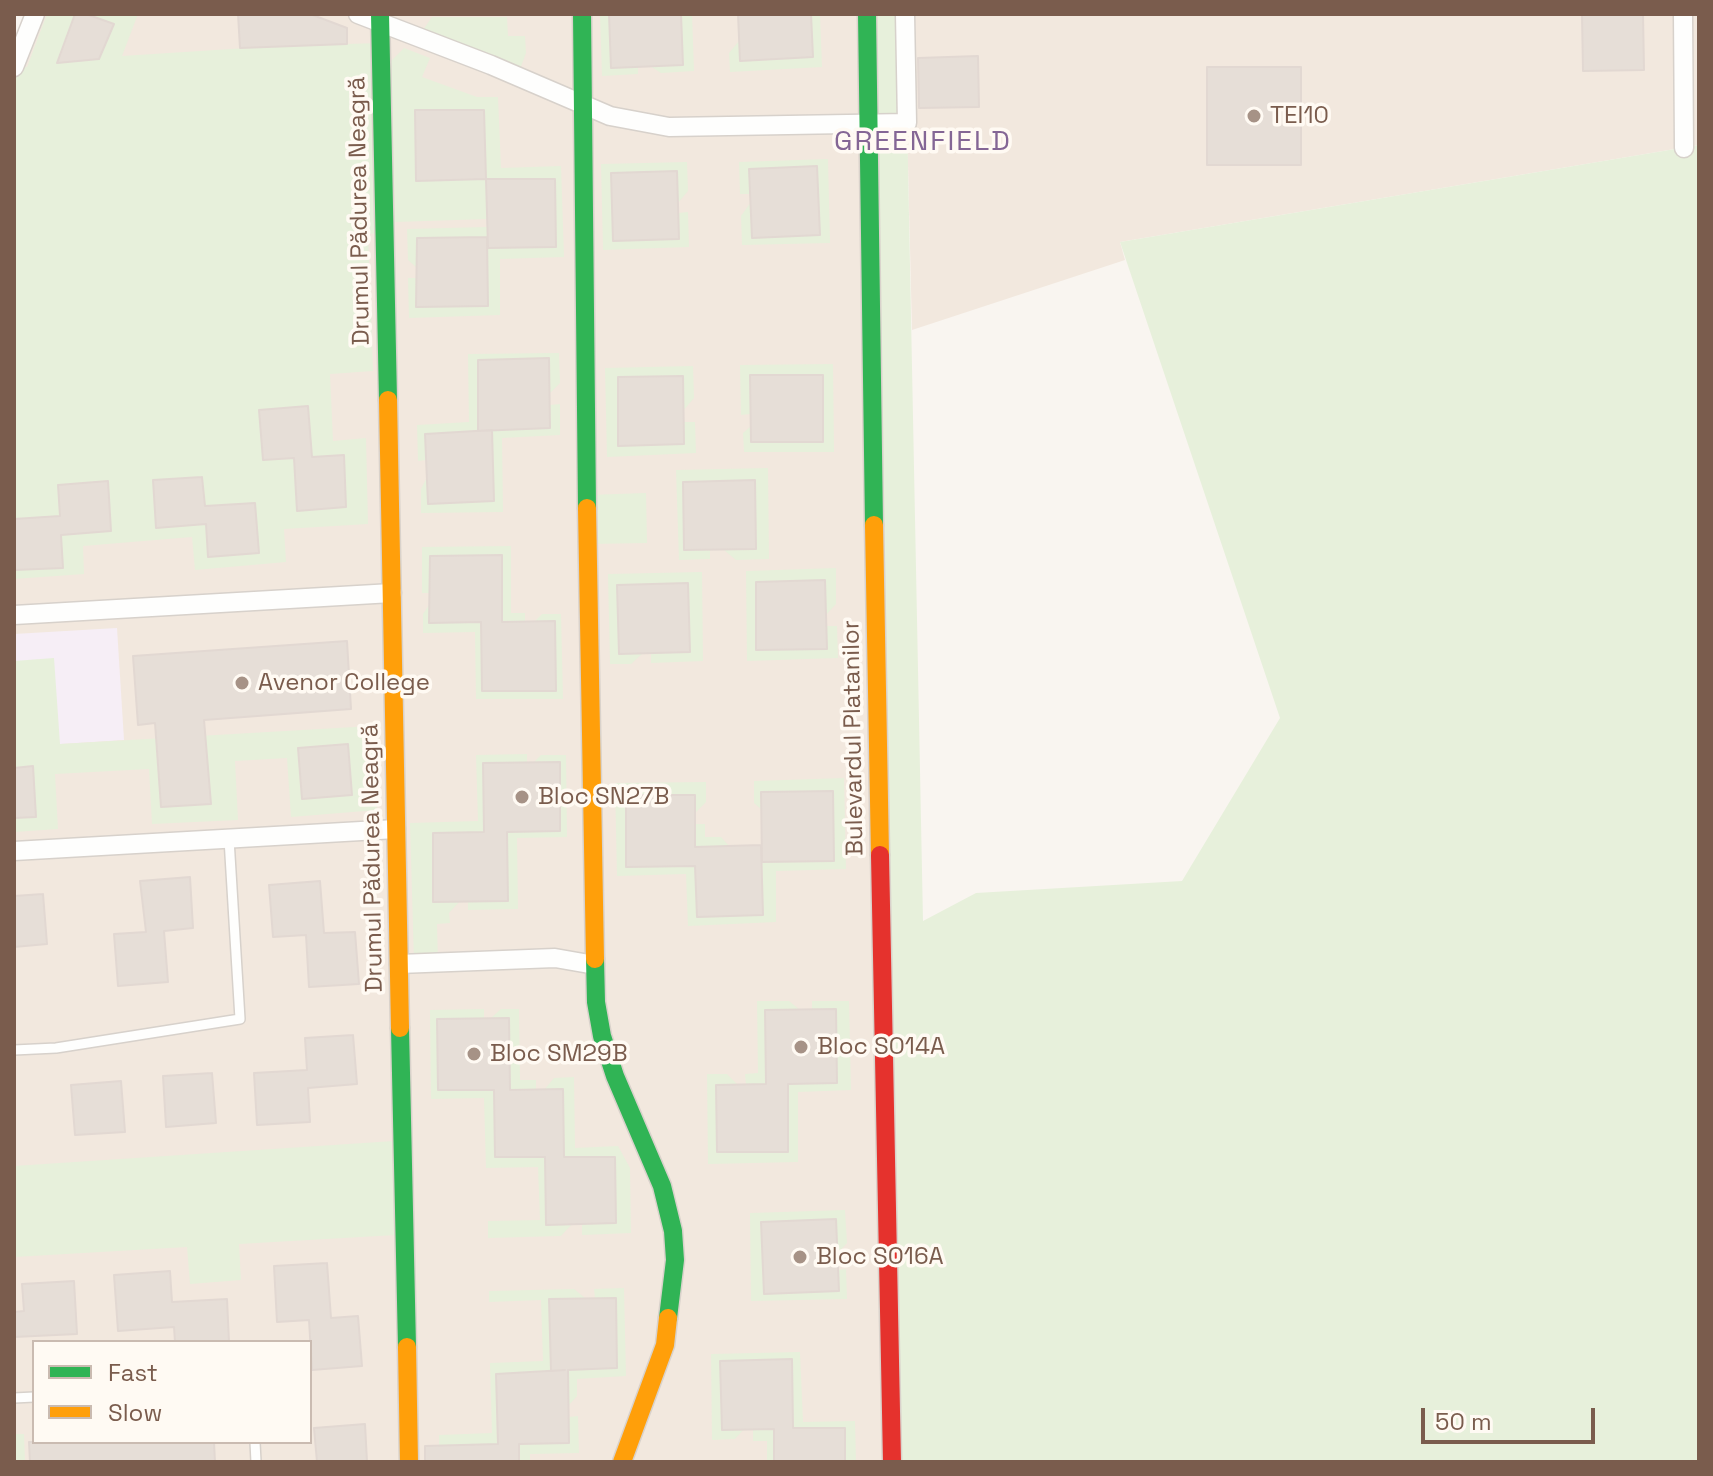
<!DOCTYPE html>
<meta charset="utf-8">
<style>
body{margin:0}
#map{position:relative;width:1713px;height:1476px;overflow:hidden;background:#f9f5f0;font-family:"Space Grotesk",sans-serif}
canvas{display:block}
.frame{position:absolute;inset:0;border:16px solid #7a5c4d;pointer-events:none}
.legend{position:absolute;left:32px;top:1340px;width:280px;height:104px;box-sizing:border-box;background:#fffaf3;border:2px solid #cabbb1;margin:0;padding:10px 14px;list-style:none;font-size:24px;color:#7a5c4d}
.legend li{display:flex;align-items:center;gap:16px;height:40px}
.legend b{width:40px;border:2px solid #cabbb1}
.scale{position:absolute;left:1421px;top:1408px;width:174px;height:36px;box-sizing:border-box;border:4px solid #7a5c4d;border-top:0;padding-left:10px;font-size:24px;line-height:28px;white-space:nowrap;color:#7a5c4d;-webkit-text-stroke:6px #fffaf3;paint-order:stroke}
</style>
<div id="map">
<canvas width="1713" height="1476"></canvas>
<div class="frame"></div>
<ul class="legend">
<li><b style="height:10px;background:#30b455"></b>Fast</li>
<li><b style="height:10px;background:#ff9f0a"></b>Slow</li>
</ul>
<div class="scale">50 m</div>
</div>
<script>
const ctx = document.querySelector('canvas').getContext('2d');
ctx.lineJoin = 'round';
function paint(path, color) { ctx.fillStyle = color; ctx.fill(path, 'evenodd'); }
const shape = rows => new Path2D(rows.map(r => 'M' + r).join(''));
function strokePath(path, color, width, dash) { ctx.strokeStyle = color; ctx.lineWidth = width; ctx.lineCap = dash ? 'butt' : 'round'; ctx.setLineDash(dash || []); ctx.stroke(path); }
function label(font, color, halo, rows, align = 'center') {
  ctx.font = font + ' "Space Grotesk",sans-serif'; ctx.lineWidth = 7; ctx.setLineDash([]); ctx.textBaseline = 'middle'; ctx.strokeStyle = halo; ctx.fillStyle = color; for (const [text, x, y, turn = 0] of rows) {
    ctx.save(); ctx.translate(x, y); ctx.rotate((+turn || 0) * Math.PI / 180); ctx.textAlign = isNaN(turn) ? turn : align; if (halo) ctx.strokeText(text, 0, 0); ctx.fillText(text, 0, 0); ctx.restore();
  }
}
paint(shape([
 [35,14,1699,14,1699,145,1120,242,1125,260,912,330,907,124,927,1462,14,1462,14,67],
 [34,1342,310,1342,310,1442,34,1442]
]), '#f2e8de');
paint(shape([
 [117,628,124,740,14,747,14,634]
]), '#f6eef6');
paint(shape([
 [47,14,138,14,122,56,278,46,381,43,384,232,368,234,373,371,330,374,333,441,366,438,368,524,284,529,286,562,195,570,192,537,83,546,84,574,14,579,14,68,27,67],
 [600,14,609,14,611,67,638,67,638,74,602,76],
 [681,14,692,14,694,71,661,73,650,66],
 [811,14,820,14,822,67,730,72,729,53,739,41,740,61,812,57],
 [867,14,905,14,923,921,976,893,1182,881,1280,718,1120,242,1699,145,1699,1462,892,1462],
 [432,17,507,17,508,36,525,36,526,53,520,69,423,30],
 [404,48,430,58,422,77,477,97,498,97,501,168,561,166,564,257,500,259,500,315,409,318,408,278,417,278,417,307,488,306,487,248,556,247,555,179,487,179,487,219,395,222,391,61],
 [415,110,484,110,486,179,416,181],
 [828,159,830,243,742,245,741,216,751,202,752,238,820,235,817,166,749,169,750,194,740,194,739,162],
 [687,162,688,191,678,203,677,171,611,173,613,241,679,239,678,213,688,212,689,247,603,250,601,164],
 [487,227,487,237,417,238,416,267,408,260,407,229],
 [559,353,560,383,550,393,549,358,478,360,478,431,425,434,426,460,418,461,417,425,469,422,468,354],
 [833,364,834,452,744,452,743,433,750,427,752,442,823,442,823,375,750,376,750,414,741,415,740,365],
 [693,366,694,398,683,411,618,446,684,444,684,422,695,422,696,453,607,457,605,368],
 [560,404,560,435,502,438,503,512,421,513,421,489,427,477,429,504,494,501,492,430,549,428,550,405],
 [768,468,769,559,736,560,724,550,756,549,755,480,683,482,684,550,710,550,710,559,679,560,676,470],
 [646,493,647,543,589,544,588,495],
 [511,546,511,613,525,613,525,622,502,622,501,555,430,556,429,593,422,593,422,547],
 [836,568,836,604,826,615,825,581,756,582,756,650,827,649,827,626,837,626,838,658,747,661,746,571],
 [702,572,703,661,651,663,651,653,690,652,688,583,618,585,619,654,642,654,631,664,610,664,608,574],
 [429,605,430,623,481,622,482,691,555,691,555,622,534,622,542,614,561,614,563,699,476,699,475,632,423,633,423,614],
 [54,658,60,744,372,726,377,810,291,817,287,758,235,761,238,820,152,824,149,769,55,774,58,829,14,832,14,661],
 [527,754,527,762,484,763,485,832,433,833,433,901,460,901,449,913,450,923,437,924,438,963,414,963,410,823,478,821,476,755],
 [541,755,566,755,567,837,517,838,518,909,468,910,468,901,507,832,560,831,560,762,534,762],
 [844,778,846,869,776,871,776,922,688,926,686,874,617,876,615,783,706,782,706,802,695,813,695,795,626,796,626,866,695,866,697,917,763,915,762,862,834,860,833,791,761,792,761,809,754,803,754,781],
 [695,824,705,824,705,837,721,837,729,846,695,847],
 [757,1001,789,1001,800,1010,765,1010,766,1084,746,1085,745,1074,758,1073],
 [812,1001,849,1001,851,1090,798,1092,798,1162,708,1164,707,1074,727,1074,738,1085,716,1086,718,1152,788,1152,788,1084,837,1083,836,1009,812,1009],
 [484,1009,484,1018,437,1019,438,1089,494,1090,495,1156,545,1157,572,1224,561,1236,488,1238,488,1221,540,1220,538,1167,486,1168,484,1098,431,1099,430,1010],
 [501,1009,519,1009,520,1080,536,1080,536,1089,510,1089,509,1019,491,1018],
 [574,1077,575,1148,618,1146,630,1168,631,1233,582,1235,582,1224,616,1223,615,1158,564,1157,563,1089,545,1089,554,1078],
 [394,1141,396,1235,239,1244,241,1280,190,1284,187,1247,14,1257,14,1166],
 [845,1210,847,1243,837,1254,836,1219,761,1222,764,1294,838,1291,838,1270,846,1269,847,1299,751,1301,750,1213],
 [624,1288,626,1376,577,1379,577,1396,569,1405,568,1370,617,1367,616,1298,595,1298,594,1289],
 [574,1289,585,1298,549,1299,551,1371,496,1374,497,1444,447,1445,439,1462,439,1435,492,1433,490,1363,543,1361,541,1300,489,1302,489,1291],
 [800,1352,803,1422,855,1421,856,1462,845,1462,845,1428,793,1428,792,1360,720,1361,722,1429,744,1429,735,1439,712,1440,711,1354],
 [578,1416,579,1453,530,1454,530,1462,519,1462,519,1444,569,1443,569,1417],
 [753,1429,774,1429,774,1462,767,1462,767,1441,753,1441],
 [14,1434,24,1434,25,1462,14,1462]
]), '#e7f0db');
const building = shape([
 [75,14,86,14,114,24,99,59,57,63,75,14],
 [238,14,310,14,347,28,347,44,240,48,238,14],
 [609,14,681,14,683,65,611,68,609,14],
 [738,14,811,14,813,57,740,61,738,14],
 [1582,14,1643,14,1644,70,1583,71,1582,14],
 [978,56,979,107,919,108,918,58,978,56],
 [1207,67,1301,67,1301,165,1207,165,1207,67],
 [415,110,484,110,486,179,416,181,415,110],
 [817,166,820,235,752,238,749,169,817,166],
 [677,171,679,239,613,241,611,173,677,171],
 [486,179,555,179,556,247,488,248,486,179],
 [487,237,488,306,416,307,417,238,487,237],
 [549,358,550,428,478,431,478,360,549,358],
 [750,375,823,375,823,442,751,442,750,375],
 [683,376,684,444,618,446,618,377,683,376],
 [308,406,312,457,344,455,346,507,297,511,294,458,263,460,259,410,308,406],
 [492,430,494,501,428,504,425,434,492,430],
 [202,477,205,506,255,503,259,553,208,557,206,524,156,528,153,480,202,477],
 [755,480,756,549,684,550,683,482,755,480],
 [108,481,111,531,61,535,63,568,14,570,14,519,60,516,58,485,108,481],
 [502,555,502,622,555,621,556,691,482,691,481,622,429,623,430,556,502,555],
 [825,580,827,649,756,650,756,582,825,580],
 [688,583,690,652,619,654,617,585,688,583],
 [347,641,351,709,204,720,211,804,161,807,155,723,138,725,133,656,347,641],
 [348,744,352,795,302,799,298,748,348,744],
 [560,762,560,831,507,832,508,901,433,902,433,833,484,832,483,763,560,762],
 [33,766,36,817,14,818,14,768,33,766],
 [833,791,834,861,762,862,761,792,833,791],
 [626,795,695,795,695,847,761,845,763,915,697,917,695,866,626,867,626,795],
 [190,877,193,928,164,931,168,982,118,986,114,934,146,932,140,881,190,877],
 [320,881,324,933,355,932,359,984,309,987,306,935,273,937,269,885,320,881],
 [43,894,47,944,14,947,14,896,43,894],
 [836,1009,837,1083,788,1084,788,1152,717,1152,716,1085,766,1084,765,1010,836,1009],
 [509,1018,510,1090,563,1089,564,1157,615,1157,616,1223,546,1225,545,1157,495,1157,494,1090,438,1090,437,1019,509,1018],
 [353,1035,357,1084,308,1088,310,1122,257,1125,254,1073,307,1070,305,1038,353,1035],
 [212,1073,216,1123,166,1127,163,1076,212,1073],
 [121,1081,125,1132,75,1135,71,1085,121,1081],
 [836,1219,839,1291,764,1294,761,1222,836,1219],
 [327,1263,331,1318,358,1316,362,1366,312,1370,309,1320,277,1322,274,1266,327,1263],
 [170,1271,172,1302,227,1299,229,1342,175,1342,174,1327,118,1331,114,1275,170,1271],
 [74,1281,77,1334,14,1337,14,1312,24,1311,22,1284,74,1281],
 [616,1298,617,1368,568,1370,569,1443,519,1444,519,1462,425,1462,425,1446,498,1444,496,1374,565,1370,551,1371,549,1299,616,1298],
 [792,1359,793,1428,845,1428,845,1462,774,1462,774,1429,722,1430,720,1361,792,1359],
 [365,1424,367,1462,317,1462,314,1428,365,1424],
 [29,1442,214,1442,215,1462,30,1462,29,1442]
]);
paint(building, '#e6ded7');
strokePath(building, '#e2d8d2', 2);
const lane = shape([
 [14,1050,56,1048,240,1019,229,839],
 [14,1398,34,1397],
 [255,1442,256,1462]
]);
const street = shape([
 [358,14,491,65,610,116,669,127,907,123,905,14],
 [1683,14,1684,148],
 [14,67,35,14],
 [14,615,392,593],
 [14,851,396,829],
 [399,964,555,958,595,965]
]);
const fast = shape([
 [380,14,388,400],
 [582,14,587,508],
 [867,14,874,525],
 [595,959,596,1002,602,1036,615,1076,662,1186,673,1231,675,1260,668,1318],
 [400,1028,407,1347]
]);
const slow = shape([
 [388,400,400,1028],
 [587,508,595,959],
 [874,525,880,855],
 [407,1347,409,1462],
 [622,1462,665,1345,668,1318]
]);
const jam = shape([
 [880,855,892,1462]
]);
strokePath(lane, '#d7d1cb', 12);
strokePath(street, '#d7d1cb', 21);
strokePath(fast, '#d9d2cb', 21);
strokePath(slow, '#d9d2cb', 21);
strokePath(jam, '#d9d2cb', 21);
strokePath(lane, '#fefefd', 9);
strokePath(street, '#fefefd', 18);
strokePath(fast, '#30b455', 18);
strokePath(slow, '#ff9f0a', 18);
strokePath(jam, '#e5322d', 18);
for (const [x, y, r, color] of [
 [1254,116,8,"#a69286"],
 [242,683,8,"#a69286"],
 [522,797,8,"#a69286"],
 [801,1047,8,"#a69286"],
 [474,1054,8,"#a69286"],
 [800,1257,8,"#a69286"]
]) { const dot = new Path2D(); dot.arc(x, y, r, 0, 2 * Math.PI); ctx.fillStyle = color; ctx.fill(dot); strokePath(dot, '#fffaf3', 3); }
label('24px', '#7a5c4d', '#fffaf3', [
 ["TEI10",1270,116],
 ["Avenor College",258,683],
 ["Bloc SN27B",538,797],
 ["Bloc SO14A",817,1047],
 ["Bloc SM29B",490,1054],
 ["Bloc SO16A",816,1257]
], 'left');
label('24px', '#7a5c4d', '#fffaf3', [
 ["Drumul Pădurea Neagră",360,211,-91],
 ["Bulevardul Platanilor",854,738,-91],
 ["Drumul Pădurea Neagră",373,858,-91]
]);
ctx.letterSpacing = '2px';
label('28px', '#846695', '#fffaf3', [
 ["GREENFIELD",923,142]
]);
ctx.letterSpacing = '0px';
</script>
